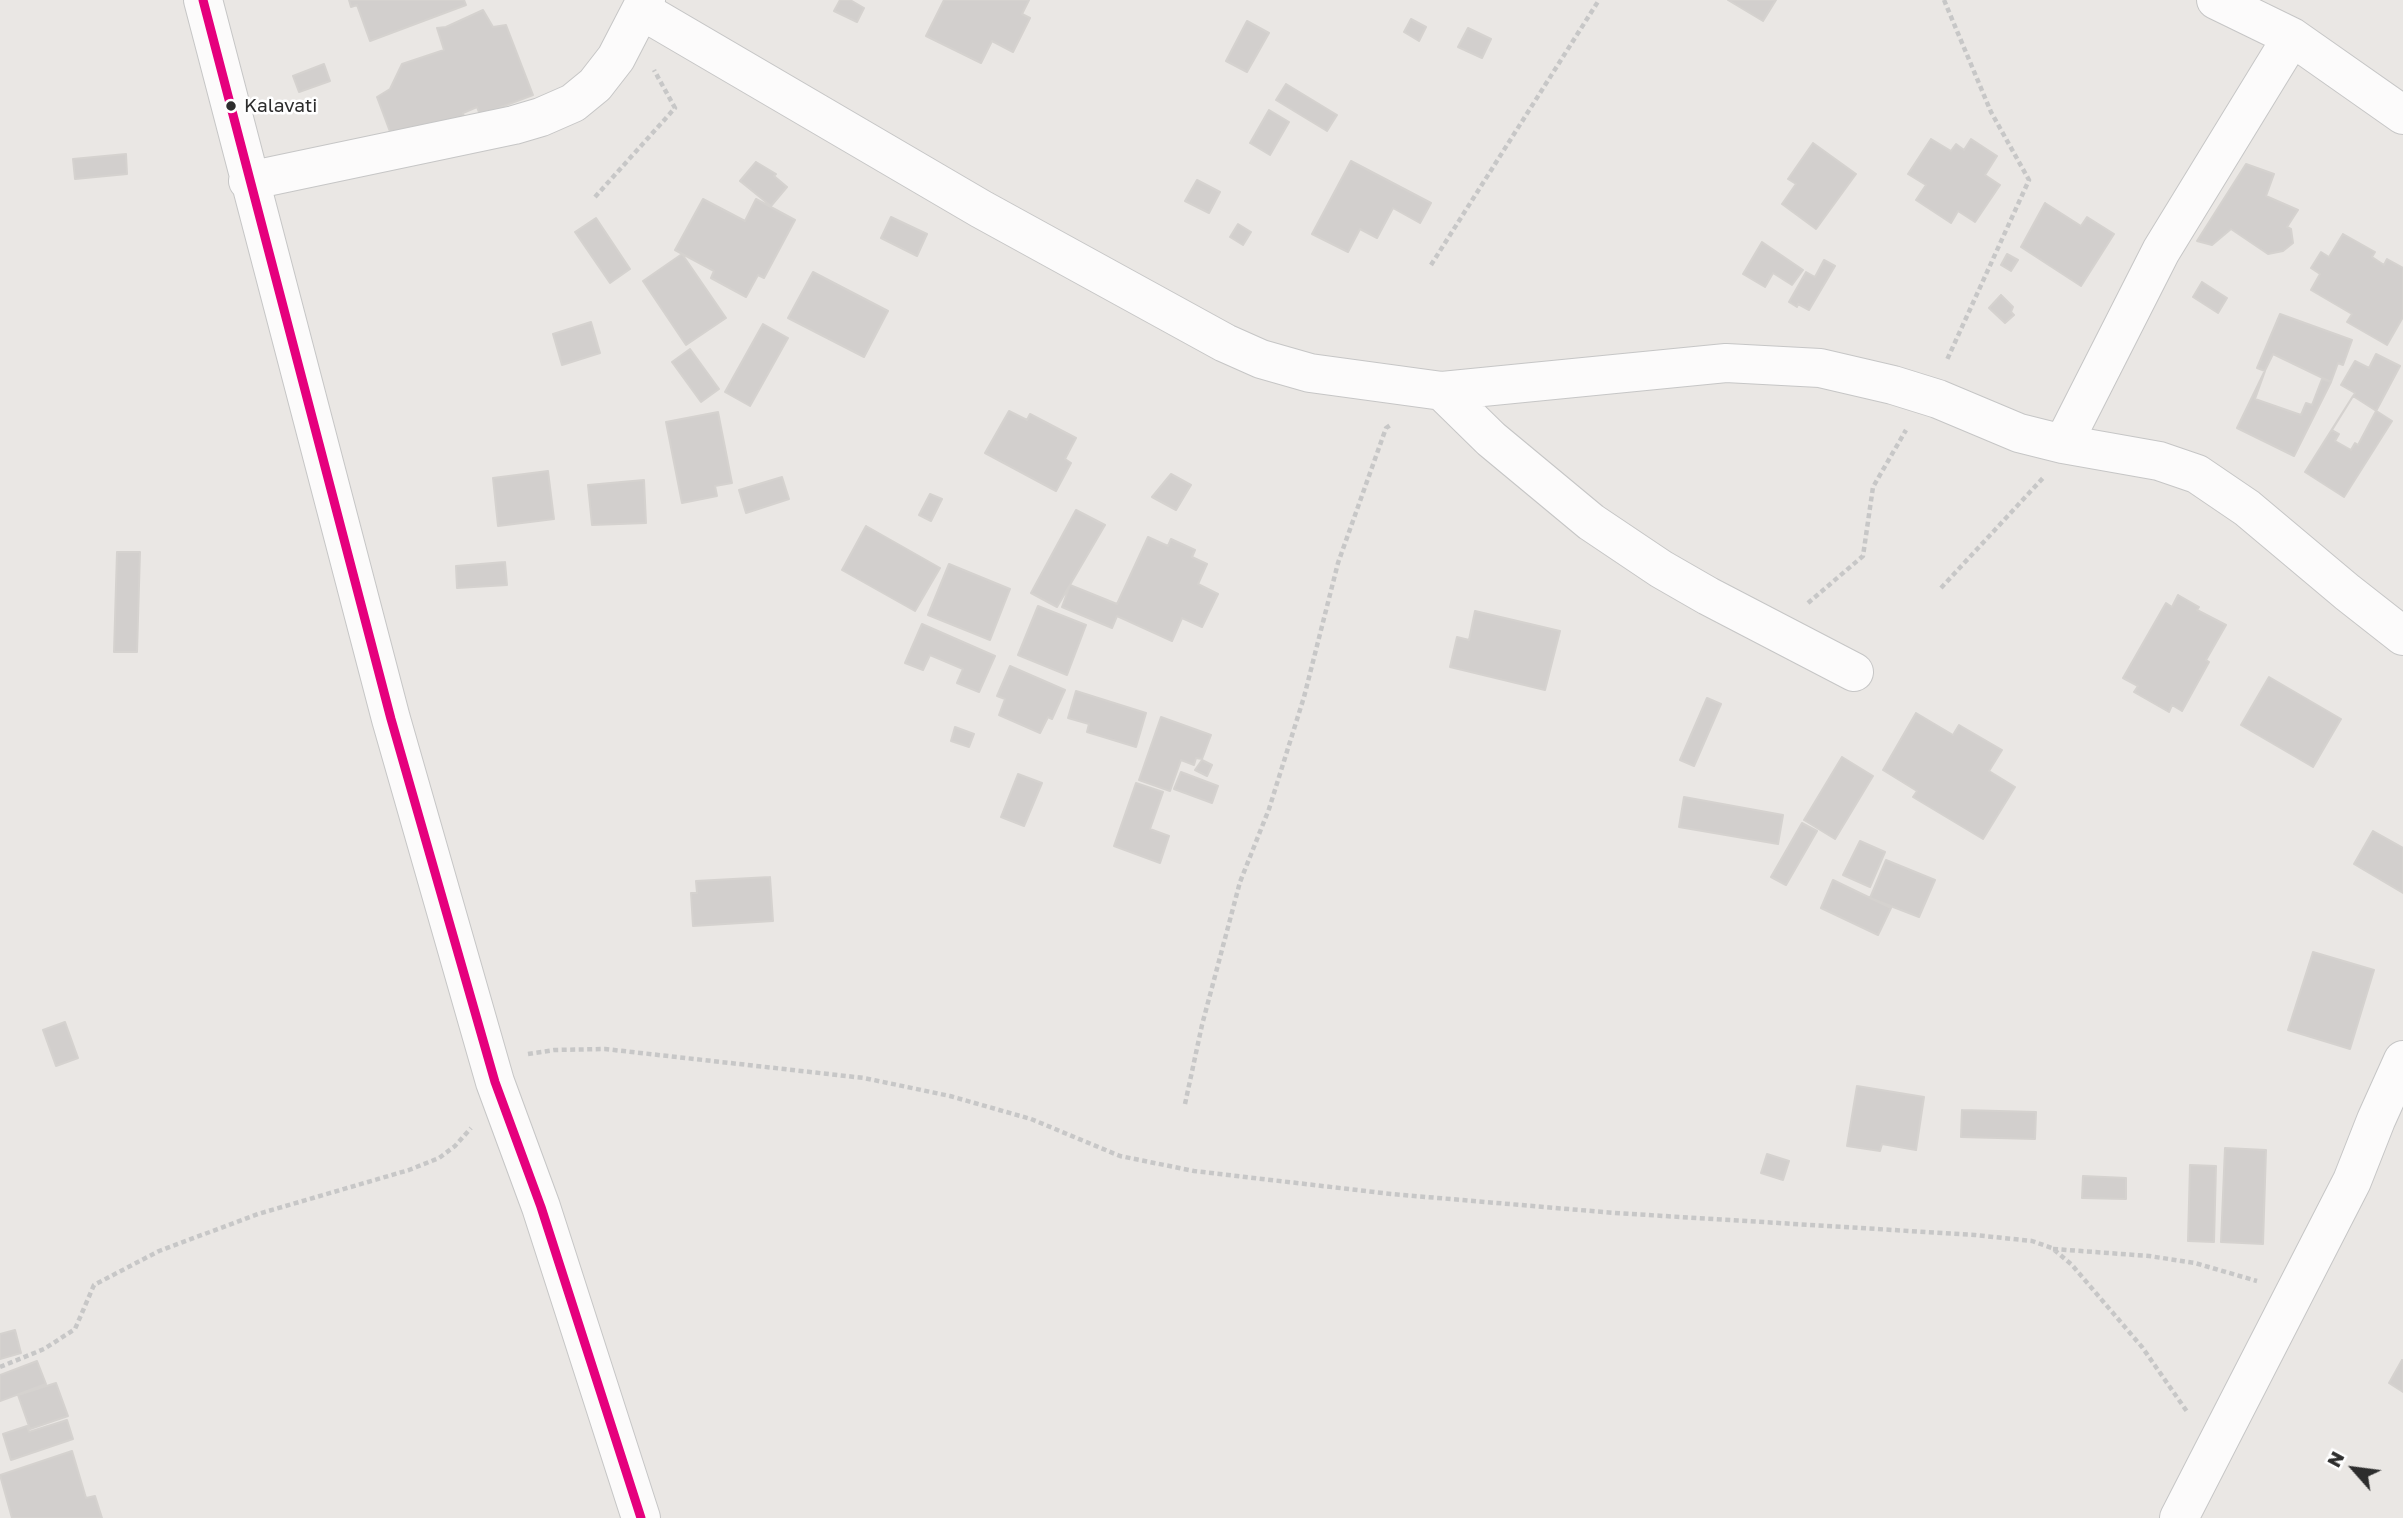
<!DOCTYPE html>
<style>
body{margin:0}
#map{position:relative;width:2403px;height:1518px;overflow:hidden;background:#eae7e4;font-family:"Golos Text",sans-serif}
canvas{display:block}
.north{position:absolute;left:2319px;top:1434px;width:70px;height:70px;-webkit-text-stroke:5px #fff;paint-order:stroke;rotate:298deg;font-size:19px;font-weight:700;line-height:28px;text-align:center;color:#2d2d2d}
.north::after{content:'';display:block;margin:auto;width:24px;height:32px;background:#2d2d2d;clip-path:polygon(50% 0,100% 100%,50% 72%,0 100%)}
</style>
<div id="map">
<canvas width="2403" height="1518"></canvas>
<div class="north">N</div>
</div>
<script>
const ctx = document.querySelector('canvas').getContext('2d');
ctx.lineJoin = 'round';
function paint(path, color) { ctx.fillStyle = color; ctx.fill(path, 'evenodd'); }
const shape = rows => new Path2D(rows.map(r => 'M' + r).join(''));
function strokePath(path, color, width, dash) { ctx.strokeStyle = color; ctx.lineWidth = width; ctx.lineCap = dash ? 'butt' : 'round'; ctx.setLineDash(dash || []); ctx.stroke(path); }
function label(font, color, halo, rows, align = 'center') {
  ctx.font = font + ' "Golos Text",sans-serif'; ctx.lineWidth = 5; ctx.setLineDash([]); ctx.textBaseline = 'middle'; ctx.strokeStyle = halo; ctx.fillStyle = color; for (const [text, x, y, turn = 0] of rows) {
    ctx.save(); ctx.translate(x, y); ctx.rotate((+turn || 0) * Math.PI / 180); ctx.textAlign = isNaN(turn) ? turn : align; if (halo) ctx.strokeText(text, 0, 0); ctx.fillText(text, 0, 0); ctx.restore();
  }
}
const building = shape([
 [349,0,464,0,466,5,370,41,357,5,351,7,349,0],
 [840,0,850,0,864,8,857,22,834,11,840,0],
 [944,0,1029,0,1022,14,1030,18,1013,52,992,41,981,63,926,36,944,0],
 [1728,0,1776,0,1763,21,1728,0],
 [483,10,493,27,506,25,533,95,480,115,477,107,463,113,465,121,395,145,377,97,390,89,402,64,444,50,437,28,446,27,483,10],
 [1411,19,1426,27,1419,41,1404,32,1411,19],
 [1247,21,1269,33,1247,72,1226,61,1247,21],
 [1468,28,1491,39,1482,58,1458,47,1468,28],
 [324,64,330,81,299,92,293,76,324,64],
 [1286,84,1337,115,1327,131,1276,100,1286,84],
 [1269,110,1289,122,1270,155,1250,143,1269,110],
 [1931,139,1951,151,1956,144,1964,150,1971,139,1997,156,1985,175,2000,185,1975,222,1958,211,1951,223,1916,200,1926,185,1908,174,1931,139],
 [1813,143,1856,174,1816,229,1782,204,1796,184,1788,179,1813,143],
 [126,154,127,174,75,179,73,159,126,154],
 [1351,161,1431,203,1420,223,1393,208,1377,238,1360,229,1348,252,1312,234,1351,161],
 [756,162,776,174,774,176,787,187,771,206,740,181,756,162],
 [2246,164,2274,174,2266,196,2298,210,2287,227,2291,229,2293,243,2283,251,2268,254,2231,229,2212,245,2197,241,2246,164],
 [1197,180,1220,192,1209,213,1185,201,1197,180],
 [703,199,745,221,756,199,795,220,764,278,758,275,746,297,711,278,714,271,675,250,703,199],
 [2045,203,2081,226,2087,217,2114,234,2081,286,2021,247,2045,203],
 [891,217,927,234,917,256,881,238,891,217],
 [596,218,630,269,610,283,575,232,596,218],
 [1238,224,1251,232,1243,245,1230,237,1238,224],
 [2343,234,2375,252,2372,257,2384,265,2387,259,2403,268,2403,317,2387,345,2347,322,2352,314,2311,290,2320,274,2311,268,2321,252,2329,257,2343,234],
 [1762,242,1803,270,1792,285,1773,273,1765,287,1743,274,1762,242],
 [682,254,726,318,686,345,643,281,682,254],
 [2007,254,2018,260,2011,271,2001,265,2007,254],
 [1824,260,1835,266,1809,310,1798,304,1797,307,1789,302,1806,272,1815,277,1824,260],
 [813,272,888,311,864,357,788,318,813,272],
 [2202,282,2227,298,2218,313,2193,297,2202,282],
 [2001,295,2013,307,2011,312,2014,315,2005,323,1989,308,2001,295],
 [2280,314,2352,340,2343,365,2338,363,2331,382,2322,379,2312,405,2306,403,2301,415,2255,399,2265,371,2257,368,2280,314],
 [591,322,600,353,562,365,553,334,591,322],
 [763,324,788,338,750,406,725,392,763,324],
 [690,349,719,389,701,402,672,362,690,349],
 [2273,354,2331,382,2294,456,2237,428,2273,354],
 [2376,354,2400,366,2358,445,2355,443,2351,450,2335,441,2339,434,2332,430,2355,393,2341,385,2355,361,2369,368,2376,354],
 [2353,396,2392,421,2344,497,2305,472,2353,396],
 [1009,411,1027,420,1030,414,1076,438,1065,459,1071,463,1056,491,985,453,1009,411],
 [718,412,732,483,715,486,717,496,682,503,666,422,718,412],
 [548,471,554,519,498,526,493,478,548,471],
 [1171,474,1191,485,1176,510,1152,497,1171,474],
 [782,477,789,499,746,513,739,490,782,477],
 [644,480,646,523,592,525,588,485,644,480],
 [930,494,942,499,931,521,919,515,930,494],
 [1076,510,1105,525,1057,607,1031,593,1076,510],
 [866,526,940,568,915,611,842,570,866,526],
 [1148,537,1168,546,1171,539,1195,550,1192,557,1207,564,1198,584,1218,594,1202,627,1182,618,1172,641,1117,616,1112,628,1062,607,1070,585,1117,604,1148,537],
 [117,552,140,552,137,652,114,652,117,552],
 [505,562,507,585,457,588,456,566,505,562],
 [949,564,1010,589,990,640,928,615,949,564],
 [2178,595,2199,607,2197,610,2226,625,2206,660,2209,662,2182,711,2172,705,2169,712,2134,692,2138,686,2123,678,2166,603,2172,607,2178,595],
 [1038,606,1086,625,1067,675,1018,655,1038,606],
 [1475,611,1560,631,1545,690,1450,667,1457,637,1469,640,1475,611],
 [922,624,995,656,979,692,957,683,963,669,930,655,923,670,905,663,922,624],
 [1010,666,1065,690,1052,719,1048,717,1040,733,999,715,1005,699,997,696,1010,666],
 [2269,677,2341,719,2313,767,2241,725,2269,677],
 [1076,691,1146,713,1136,747,1087,732,1089,724,1068,718,1076,691],
 [1707,698,1721,704,1694,766,1680,760,1707,698],
 [1916,713,1953,735,1959,725,2002,750,1989,771,2015,787,1983,839,1913,797,1917,791,1883,770,1916,713],
 [1161,717,1211,735,1202,759,1196,758,1194,765,1181,760,1170,791,1139,780,1161,717],
 [955,727,974,734,969,747,951,741,955,727],
 [1842,757,1873,776,1835,839,1804,820,1842,757],
 [1202,760,1212,765,1207,776,1195,770,1202,760],
 [1181,772,1218,786,1212,803,1174,789,1181,772],
 [1018,774,1042,783,1024,826,1001,817,1018,774],
 [1136,783,1163,792,1150,829,1169,836,1160,863,1114,846,1136,783],
 [1684,797,1783,815,1778,844,1679,827,1684,797],
 [1802,823,1817,831,1786,885,1771,877,1802,823],
 [2373,831,2403,848,2403,893,2354,864,2373,831],
 [1860,841,1885,852,1870,887,1843,875,1860,841],
 [1886,860,1935,880,1919,917,1870,898,1886,860],
 [770,877,773,921,693,926,691,893,697,893,696,881,770,877],
 [1833,880,1891,908,1878,935,1821,908,1833,880],
 [2313,952,2374,970,2350,1049,2288,1030,2313,952],
 [65,1022,78,1058,56,1066,43,1030,65,1022],
 [1857,1086,1924,1097,1916,1150,1882,1144,1880,1151,1847,1146,1857,1086],
 [1962,1110,2036,1112,2035,1139,1961,1137,1962,1110],
 [2225,1148,2266,1150,2263,1244,2221,1242,2225,1148],
 [1767,1154,1789,1161,1783,1180,1761,1173,1767,1154],
 [2190,1165,2216,1166,2214,1242,2188,1241,2190,1165],
 [2083,1176,2126,1178,2126,1199,2082,1198,2083,1176],
 [15,1330,21,1353,0,1359,0,1334,15,1330],
 [2402,1360,2403,1361,2403,1392,2389,1383,2402,1360],
 [37,1361,46,1384,0,1401,0,1375,37,1361],
 [56,1383,68,1416,30,1429,18,1395,56,1383],
 [67,1420,73,1439,11,1460,3,1434,27,1426,29,1432,67,1420],
 [72,1451,86,1498,95,1496,102,1518,12,1518,0,1475,72,1451]
]);
paint(building, '#d2cfcd');
strokePath(building, '#d5d2cf', 2);
const minor = shape([
 [203,0,391,719,495,1082,541,1207,641,1518],
 [2216,0,2292,37,2403,115],
 [641,10,981,209,1225,343,1261,359,1310,373,1442,391,1726,363,1820,368,1893,385,1938,399,2019,433,2063,444,2159,461,2197,474,2247,508,2347,592,2403,636],
 [248,181,514,125,541,117,573,103,595,85,616,58,646,0],
 [1442,391,1491,439,1591,522,1661,569,1708,596,1854,672],
 [2063,444,2161,251,2292,37],
 [2179,1518,2352,1181,2376,1120,2403,1060]
]);
strokePath(minor, '#c6c6c6', 40);
strokePath(shape([
 [1944,0,1991,112,2029,180,1946,362],
 [595,197,675,108,654,70],
 [1431,265,1599,0],
 [1941,588,2043,478],
 [1808,603,1863,556,1873,487,1906,430],
 [528,1054,554,1050,605,1049,864,1078,950,1096,1031,1119,1120,1156,1194,1171,1391,1194,1615,1213,1975,1235,2032,1241,2052,1248,2072,1265,2142,1347,2188,1413],
 [1185,1104,1202,1025,1240,882,1269,809,1304,697,1338,563,1386,428,1392,424],
 [2053,1249,2149,1256,2195,1263,2257,1281],
 [0,1367,44,1349,75,1329,94,1285,159,1251,258,1214,409,1170,439,1158,455,1146,471,1128]
]), '#c7c7c7', 4.5, [5, 3.5]);
strokePath(minor, '#fcfbfb', 38);
strokePath(shape([
 [203,0,391,719,495,1082,541,1207,641,1518]
]), '#e5007d', 9);
for (const [x, y, r, color] of [
 [231,106,6,"#2d2d2d"]
]) { const dot = new Path2D(); dot.arc(x, y, r, 0, 2 * Math.PI); ctx.fillStyle = color; ctx.fill(dot); strokePath(dot, '#fff', 2.5); }
label('19px', '#2d2d2d', '#fff', [
 ["Kalavati",244,106]
], 'left');
</script>
